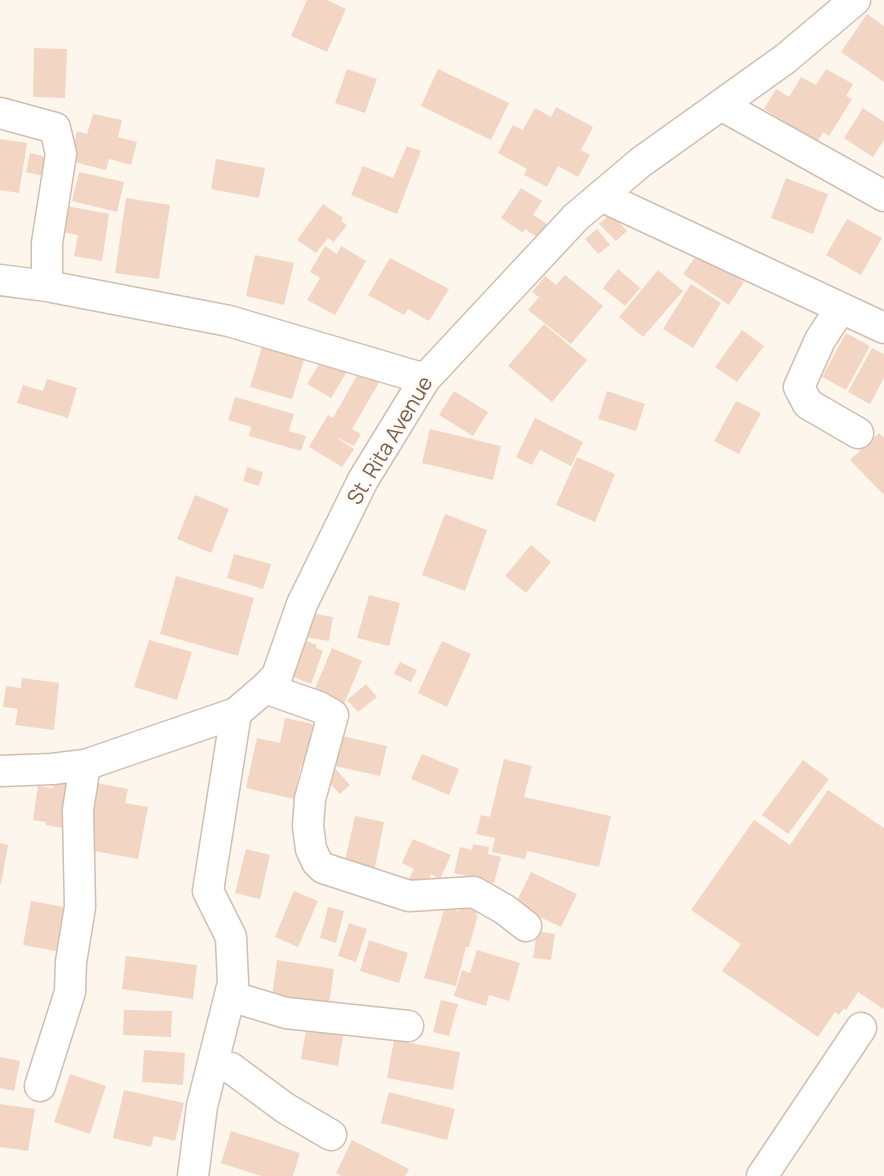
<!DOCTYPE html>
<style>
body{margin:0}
canvas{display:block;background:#fdf6ec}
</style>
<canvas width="884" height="1176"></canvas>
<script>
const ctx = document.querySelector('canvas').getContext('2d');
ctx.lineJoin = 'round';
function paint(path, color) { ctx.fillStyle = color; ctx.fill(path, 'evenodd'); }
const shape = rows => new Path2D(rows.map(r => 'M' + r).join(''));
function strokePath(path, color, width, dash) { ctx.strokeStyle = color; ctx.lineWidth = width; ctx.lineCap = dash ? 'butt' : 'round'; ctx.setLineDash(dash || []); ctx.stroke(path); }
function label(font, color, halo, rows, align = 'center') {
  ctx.font = font + ' Manrope,sans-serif'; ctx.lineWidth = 5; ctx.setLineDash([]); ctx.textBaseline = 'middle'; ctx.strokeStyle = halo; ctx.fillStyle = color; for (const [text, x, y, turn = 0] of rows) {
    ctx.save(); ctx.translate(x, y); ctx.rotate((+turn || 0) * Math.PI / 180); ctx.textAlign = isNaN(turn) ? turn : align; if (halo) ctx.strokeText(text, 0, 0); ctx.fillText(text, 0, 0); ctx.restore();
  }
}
paint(shape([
 [307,0,327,0,346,9,327,52,291,36],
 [867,14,884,26,884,82,841,52],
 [34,48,67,49,65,98,33,97],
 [347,69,377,79,365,113,335,103],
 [438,69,509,103,491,140,421,106],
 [826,69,853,84,846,96,852,99,829,136,823,132,814,148,781,122,782,120,764,109,776,89,789,97,801,77,816,85],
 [556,107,593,127,581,150,590,155,578,177,558,166,547,187,524,175,527,169,498,153,513,125,523,130,535,108,551,117],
 [863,108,884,122,884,140,873,157,844,138],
 [93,114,122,120,118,137,137,142,131,165,109,159,106,170,70,161,77,131,87,134],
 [0,139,27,143,19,193,0,190],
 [407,146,421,151,397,214,351,195,363,166,393,178],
 [30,153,47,157,43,176,26,172],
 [216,159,265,168,259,198,211,189],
 [79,172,124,182,117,212,72,201],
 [786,178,828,194,813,234,771,218],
 [521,188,542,201,533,215,550,226,540,239,525,229,523,233,501,218],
 [126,198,170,205,159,279,115,273],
 [323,204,343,218,341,221,347,225,334,242,328,238,316,253,297,240],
 [66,206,109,214,102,261,74,256,78,235,62,232],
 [611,214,627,231,616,241,599,224],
 [847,219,882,238,861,275,826,255],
 [597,229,610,245,598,254,585,239],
 [325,246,337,254,341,246,366,261,335,315,307,300,320,278,310,272],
 [699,252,744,282,729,305,683,274],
 [255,255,294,263,284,305,246,296],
 [390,258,449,289,429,321,408,309,404,315,368,295],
 [618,269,640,288,625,306,603,288],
 [658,270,683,291,643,337,619,317],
 [565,275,603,306,571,344,528,310,539,297,532,292,545,276,556,285],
 [691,284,721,303,693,348,663,329],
 [544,324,587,360,552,402,508,366],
 [742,330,764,346,737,382,715,367],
 [846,333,870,346,846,390,822,377],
 [264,340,306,353,292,399,250,387],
 [872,348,884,354,884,378,870,404,848,392],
 [327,351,351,365,331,398,307,384],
 [361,368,381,379,352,429,361,434,354,446,334,436,354,449,342,467,309,447,328,415,333,418],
 [47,379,77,388,68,418,17,403,23,385,43,391],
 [454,391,488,412,473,436,439,415],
 [607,391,645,404,636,431,598,419],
 [235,397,294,414,289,431,306,436,301,451,249,436,251,427,228,420],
 [736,401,761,413,739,454,714,441],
 [535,418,583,442,571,466,540,450,532,465,516,457],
 [430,429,501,446,493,480,422,463],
 [879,433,884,438,884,495,850,460],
 [577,457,615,474,595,522,556,505],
 [247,467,263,472,259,486,243,481],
 [195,495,229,509,211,553,177,539],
 [445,514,487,530,465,591,422,575],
 [531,545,551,562,526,593,505,576],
 [234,554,271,564,263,589,227,578],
 [176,576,254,598,238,656,160,634],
 [369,595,400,603,389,646,357,638],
 [309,613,333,617,329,641,305,637],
 [298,638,317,645,316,648,323,651,311,684,293,677,297,666,288,663],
 [149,640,192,652,177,700,134,687],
 [442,641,471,654,447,707,418,693],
 [332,648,362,661,344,704,314,691],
 [400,662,417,670,411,682,394,674],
 [22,678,59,683,54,730,15,725,18,709,3,707,6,686,21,688],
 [366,684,377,697,358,712,347,700],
 [285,718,322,726,312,768,301,765,294,799,246,788,257,738,280,743],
 [342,736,387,746,380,776,335,766],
 [422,754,459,769,449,795,411,779],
 [504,759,532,766,524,797,611,816,599,867,527,851,525,859,492,852,495,838,476,834,481,815,490,817],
 [803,760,829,779,788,834,762,815],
 [334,767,350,785,340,794,323,776],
 [54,781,70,783,63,828,46,825,46,822,33,820,38,786,53,788],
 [96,783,128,789,125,803,148,807,138,859,83,849],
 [828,790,884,828,884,1007,883,1009,858,992,846,1010,844,1008,839,1015,835,1012,818,1037,722,971,741,944,691,910,754,820,790,845],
 [355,816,384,822,374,872,344,865],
 [413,839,451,855,440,879,431,874,425,889,408,881,414,869,402,863],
 [0,843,8,845,1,884,0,884],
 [473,844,489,847,488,854,501,857,494,883,454,873,460,847,472,850],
 [246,849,270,855,260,899,235,893],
 [531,872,577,894,561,927,515,905],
 [294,891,318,901,298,947,275,937],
 [31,901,70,908,61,952,23,945],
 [461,905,477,909,476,915,478,915,469,947,466,947,456,986,424,978,445,907,459,911],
 [328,907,344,911,336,943,320,938],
 [349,923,367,929,356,962,338,956],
 [537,931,555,934,551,960,533,958],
 [369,940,408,953,399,983,360,971],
 [477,950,520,963,509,1001,489,995,486,1006,454,996,462,970,470,973],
 [126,956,197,965,193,999,122,989],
 [277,960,334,969,329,1005,272,997],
 [441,1000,458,1004,449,1036,433,1032],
 [124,1010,172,1011,171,1037,123,1035],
 [306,1030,343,1036,338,1066,301,1059],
 [394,1040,460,1052,453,1090,387,1078],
 [144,1050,185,1053,183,1085,142,1082],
 [0,1057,20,1061,14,1091,0,1088],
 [70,1074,106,1086,90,1134,54,1122],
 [124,1090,184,1103,175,1141,154,1136,151,1147,113,1138],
 [389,1092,455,1109,447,1140,381,1123],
 [0,1104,35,1109,28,1151,0,1147],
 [231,1131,300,1153,293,1176,261,1176,221,1163],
 [352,1140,409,1169,405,1176,341,1176,336,1173]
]), '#f3d5c3');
const minor = shape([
 [721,105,884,196],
 [0,113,55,128,61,154,47,243,47,286],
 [601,196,884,328],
 [0,280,47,286,229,321,425,379],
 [841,308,820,340,799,387,808,404,858,433],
 [265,688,319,707,333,715,310,799,308,826,311,849,317,862,323,868,409,896,474,892,504,909,526,926],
 [0,771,52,769,85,765,236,713,265,688,277,676,302,604,363,480,425,379,576,217,641,162,785,59,855,0],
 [230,996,286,1013,408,1026],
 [213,1064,231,1068,285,1108,331,1135],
 [40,1086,70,992,71,962,80,907,78,810,85,765],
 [193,1176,202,1106,233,983,231,937,208,891,236,713],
 [762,1176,861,1028]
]);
strokePath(minor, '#d1beb0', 33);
strokePath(minor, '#fff', 30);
label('21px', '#7a5c4d', '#fffaf3', [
 ["St. Rita Avenue",391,441,-59]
]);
</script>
